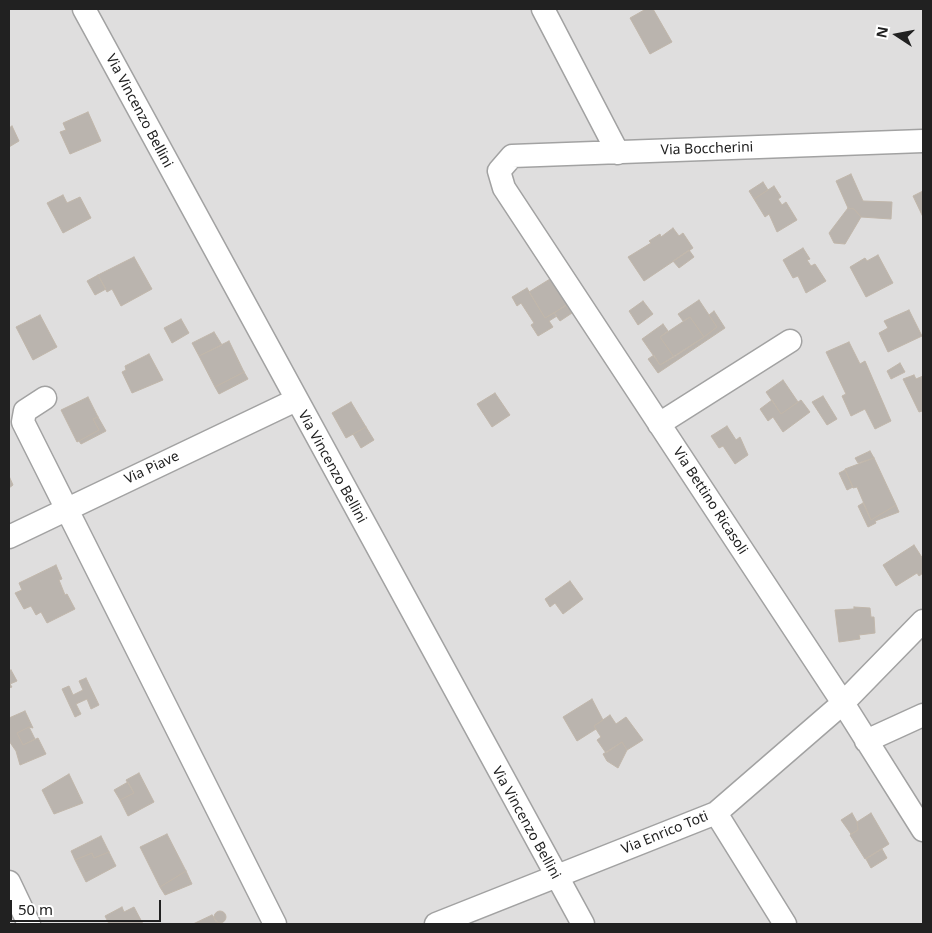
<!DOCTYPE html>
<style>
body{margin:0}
#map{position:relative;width:932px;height:933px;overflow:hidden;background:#f0eee8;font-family:"Noto Sans",sans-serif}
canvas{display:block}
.frame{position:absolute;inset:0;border:10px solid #212121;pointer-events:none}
.north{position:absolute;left:872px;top:10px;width:50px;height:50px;-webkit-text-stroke:4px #fff;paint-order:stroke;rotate:281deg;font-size:14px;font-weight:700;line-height:20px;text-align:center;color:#212121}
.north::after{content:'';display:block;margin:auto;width:18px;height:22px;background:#212121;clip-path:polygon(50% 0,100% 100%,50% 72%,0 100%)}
.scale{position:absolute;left:10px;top:900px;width:151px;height:22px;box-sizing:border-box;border:2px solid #212121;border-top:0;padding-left:6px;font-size:15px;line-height:18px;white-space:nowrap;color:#212121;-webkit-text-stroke:4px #fff;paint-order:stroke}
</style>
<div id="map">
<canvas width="932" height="933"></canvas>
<div class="frame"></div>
<div class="north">N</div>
<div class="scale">50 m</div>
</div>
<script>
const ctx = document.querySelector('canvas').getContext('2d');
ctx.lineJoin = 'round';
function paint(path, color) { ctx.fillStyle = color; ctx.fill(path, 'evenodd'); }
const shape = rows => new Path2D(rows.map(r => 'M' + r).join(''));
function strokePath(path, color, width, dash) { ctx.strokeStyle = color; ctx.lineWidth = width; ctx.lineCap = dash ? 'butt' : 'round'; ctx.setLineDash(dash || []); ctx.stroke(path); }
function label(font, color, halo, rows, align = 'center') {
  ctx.font = font + ' "Noto Sans",sans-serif'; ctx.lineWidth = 4.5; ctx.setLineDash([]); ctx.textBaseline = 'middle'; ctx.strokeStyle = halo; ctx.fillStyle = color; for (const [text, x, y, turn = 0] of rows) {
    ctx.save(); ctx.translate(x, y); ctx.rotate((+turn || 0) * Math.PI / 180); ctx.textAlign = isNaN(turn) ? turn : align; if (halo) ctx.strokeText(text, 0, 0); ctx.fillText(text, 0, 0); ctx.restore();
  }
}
paint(shape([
 [9,9,923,9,923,924,9,924]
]), '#dfdede');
const building = shape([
 [646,9,653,9,672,42,650,54,630,18,646,9],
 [88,112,101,141,70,154,60,132,66,130,63,123,88,112],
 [12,126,19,141,9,147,9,128,12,126],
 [851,174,863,201,892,202,891,219,861,217,854,209,848,208,836,181,851,174],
 [763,182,768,190,754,199,749,191,763,182],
 [774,186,781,197,778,199,782,205,786,202,797,220,777,232,769,214,765,217,754,199,774,186],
 [923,191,923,217,913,196,923,191],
 [63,195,67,203,80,197,91,218,63,233,47,203,63,195],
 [848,208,854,209,861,217,845,244,834,243,829,233,848,208],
 [673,228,679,236,683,233,693,248,644,281,628,257,651,243,649,241,660,234,661,237,673,228],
 [803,248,810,259,807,260,811,266,815,264,826,281,806,293,798,276,793,278,783,260,803,248],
 [689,250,694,257,679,268,673,261,689,250],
 [878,255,893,283,866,297,850,267,865,258,867,261,878,255],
 [134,257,152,289,121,306,112,289,107,292,98,275,134,257],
 [98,275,106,289,95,295,87,281,98,275],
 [550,279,567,305,545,318,529,292,550,279],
 [527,288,545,318,554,313,557,316,549,321,553,327,538,336,531,325,534,323,521,303,517,306,512,297,527,288],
 [699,300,717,327,704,337,690,317,683,321,678,314,699,300],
 [643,301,653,314,638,325,629,311,643,301],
 [566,305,572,313,560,321,554,313,566,305],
 [909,310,922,336,888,352,879,333,888,328,884,321,909,310],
 [714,311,725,328,658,373,648,359,654,355,660,365,704,337,717,327,709,315,714,311],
 [40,315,57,347,33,360,16,327,40,315],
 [690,317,704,337,674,357,660,337,690,317],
 [181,319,189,333,172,343,164,328,181,319],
 [663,324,668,331,660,337,674,357,660,365,642,339,663,324],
 [214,332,222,345,199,356,192,343,214,332],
 [229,341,244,372,215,387,199,356,229,341],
 [849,342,860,364,865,361,891,421,875,429,865,409,851,416,842,396,846,394,826,352,849,342],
 [149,354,163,380,132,393,122,372,126,370,125,366,149,354],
 [900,363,905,372,891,379,887,371,900,363],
 [244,372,248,379,219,394,215,387,244,372],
 [914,375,916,379,923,376,923,414,922,411,919,412,903,379,914,375],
 [783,380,798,402,781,414,766,392,783,380],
 [495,393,510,415,492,427,477,404,495,393],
 [823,396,837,419,827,425,812,402,823,396],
 [88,397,98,417,93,419,99,430,77,442,61,410,88,397],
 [772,400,781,414,801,400,810,412,783,432,773,417,768,421,760,409,772,400],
 [351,402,366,427,346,438,332,413,351,402],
 [98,417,106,431,81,444,79,441,99,430,93,419,98,417],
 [727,426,736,440,740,437,748,455,735,464,723,446,719,448,711,436,727,426],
 [366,427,374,440,361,448,353,434,366,427],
 [870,451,874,458,858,463,855,458,870,451],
 [874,458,896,505,871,520,857,487,853,488,845,469,874,458],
 [845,470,853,487,847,490,839,473,845,470],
 [9,476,13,485,9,488,9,476],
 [863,503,871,520,896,505,899,512,875,521,876,523,868,527,858,506,863,503],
 [914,545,923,559,923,573,919,576,917,573,896,586,883,565,914,545],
 [56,565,62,579,59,580,65,595,67,594,75,609,47,623,41,612,36,615,31,606,24,609,15,593,22,590,19,583,56,565],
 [570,581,583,599,563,614,555,603,550,607,545,599,570,581],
 [854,607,870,608,871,617,874,617,875,633,859,635,860,639,839,642,835,610,854,609,854,607],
 [11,670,17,681,10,684,12,687,9,688,9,671,11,670],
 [86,678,99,705,91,709,87,699,76,704,81,714,75,717,62,689,69,686,73,695,83,690,79,681,86,678],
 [592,699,603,720,594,726,596,729,577,741,563,717,592,699],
 [25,711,33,728,29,727,17,733,23,745,38,738,46,754,20,765,16,751,9,741,9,718,25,711],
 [610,715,616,724,626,717,643,740,627,750,622,742,606,753,597,740,601,737,594,726,610,715],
 [29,727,35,739,23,745,17,733,29,727],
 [622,742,627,750,618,768,607,761,603,754,622,742],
 [139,773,154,802,128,816,120,800,134,793,126,780,139,773],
 [69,774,83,803,54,814,42,790,69,774],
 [128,782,134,793,120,800,114,790,128,782],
 [852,813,857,822,858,830,851,834,841,820,852,813],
 [871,813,889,844,865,859,850,835,858,830,857,822,871,813],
 [167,834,186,871,160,887,140,847,167,834],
 [101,836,109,852,94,858,92,853,75,860,71,851,101,836],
 [882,849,887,858,871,868,866,859,882,849],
 [109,852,116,866,86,882,75,860,92,853,94,858,109,852],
 [186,871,192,884,165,895,160,887,186,871],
 [122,907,124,912,134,907,143,924,109,924,105,916,122,907],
 '214 917a6 6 0 1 1 12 0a6 6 0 1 1-12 0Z',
 [212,915,219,924,193,924,212,915]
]);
paint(building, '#bab4ae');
strokePath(building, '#c1b7ab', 1);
const minor = shape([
 [84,9,583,924],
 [543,9,618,153],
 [923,141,512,156,499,171,504,188,843,703,923,830],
 [45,398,25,411,23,422,275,924],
 [659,424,790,341],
 [9,537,296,400],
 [866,741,923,715],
 [716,813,785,924],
 [9,882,29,924],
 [436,924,716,813,843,703,923,621]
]);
strokePath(minor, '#a2a2a2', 25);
strokePath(minor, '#fff', 22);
label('14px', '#212121', '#fff', [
 ["Via Vincenzo Bellini",139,111,62],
 ["Via Boccherini",707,149,-2],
 ["Via Vincenzo Bellini",332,467,61],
 ["Via Piave",152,468,-25],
 ["Via Bettino Ricasoli",710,501,57],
 ["Via Vincenzo Bellini",526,823,61],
 ["Via Enrico Toti",665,833,-22]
]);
</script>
